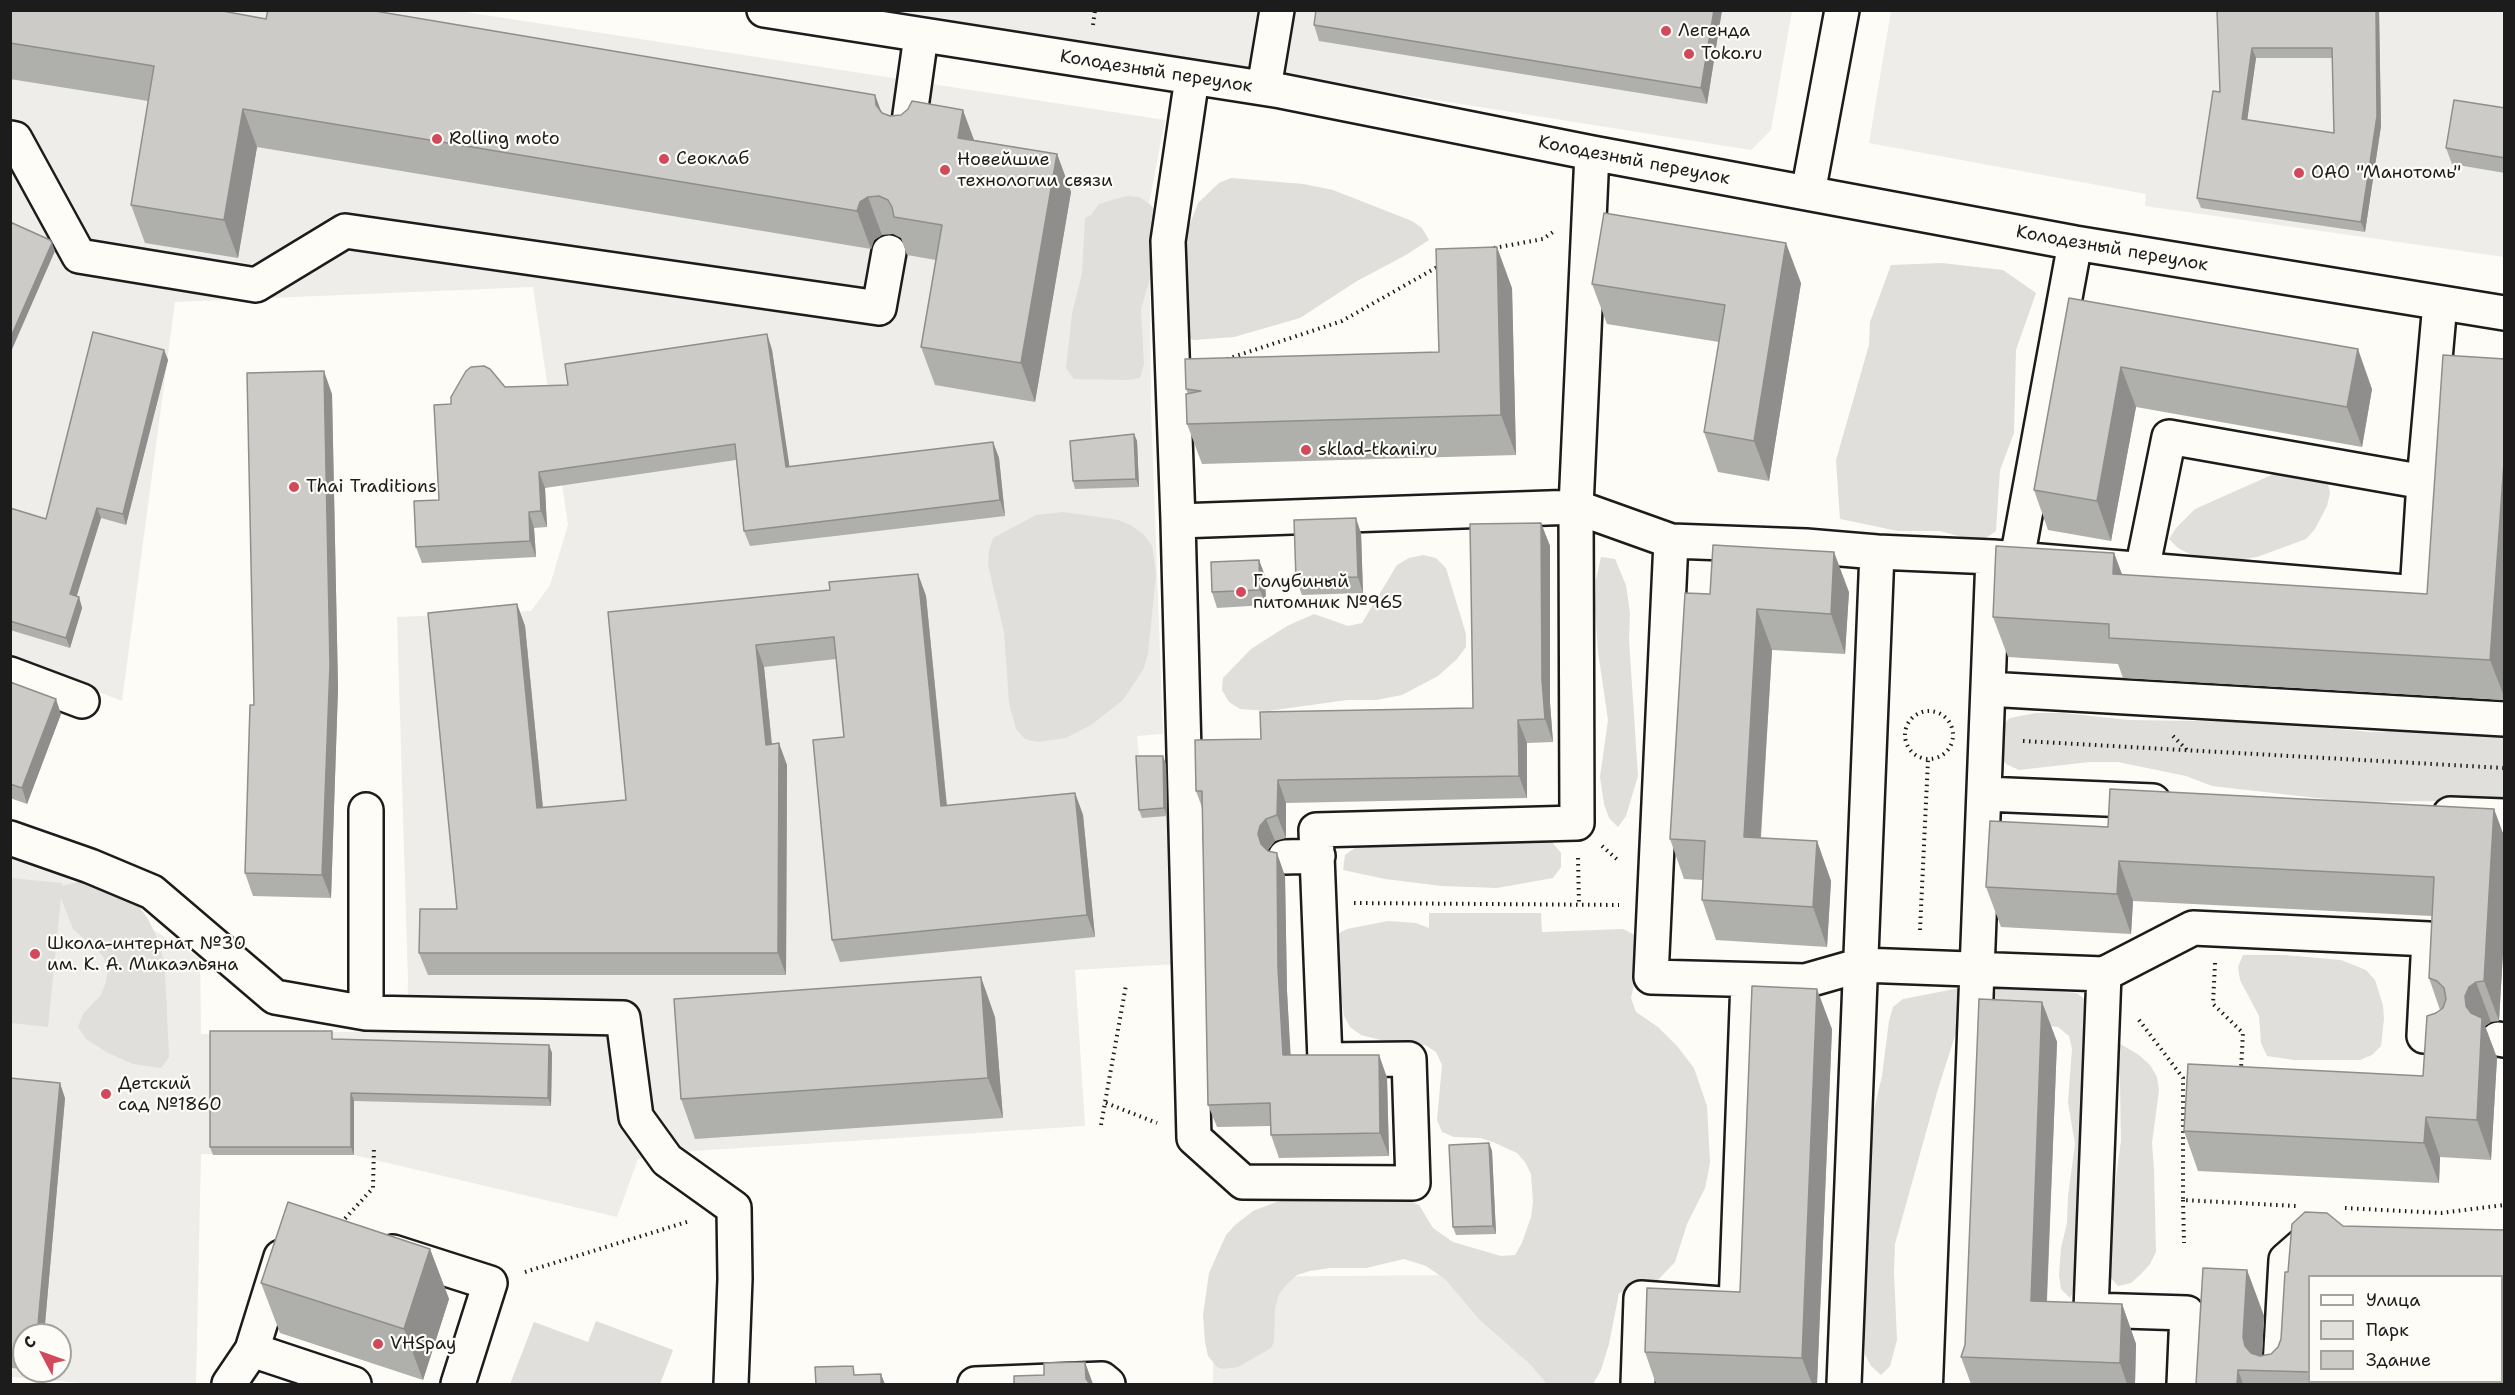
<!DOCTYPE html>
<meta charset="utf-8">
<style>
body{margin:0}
#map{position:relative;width:2515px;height:1395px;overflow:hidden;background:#fdfcf7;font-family:"Shantell Sans",sans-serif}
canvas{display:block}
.frame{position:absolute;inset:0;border:12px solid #1c1c1c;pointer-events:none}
.legend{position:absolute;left:2308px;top:1275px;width:195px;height:108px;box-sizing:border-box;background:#fdfcf7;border:2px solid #a3a29f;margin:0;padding:8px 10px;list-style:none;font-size:18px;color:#1c1c1c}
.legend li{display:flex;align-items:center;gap:12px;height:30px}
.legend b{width:30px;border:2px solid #a3a29f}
.north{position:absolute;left:12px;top:1323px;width:60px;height:60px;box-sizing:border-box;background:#fdfcf7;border:2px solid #a3a29f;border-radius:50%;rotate:311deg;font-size:16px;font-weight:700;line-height:24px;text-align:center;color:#1c1c1c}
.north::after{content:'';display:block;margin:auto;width:21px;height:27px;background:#d1495b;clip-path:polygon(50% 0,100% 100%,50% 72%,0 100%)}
</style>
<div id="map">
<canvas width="2515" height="1395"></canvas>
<div class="frame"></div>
<ul class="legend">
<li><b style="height:8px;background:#fdfcf7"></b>Улица</li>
<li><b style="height:16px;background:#e0dfdb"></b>Парк</li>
<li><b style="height:16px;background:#cccbc8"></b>Здание</li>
</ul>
<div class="north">С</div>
</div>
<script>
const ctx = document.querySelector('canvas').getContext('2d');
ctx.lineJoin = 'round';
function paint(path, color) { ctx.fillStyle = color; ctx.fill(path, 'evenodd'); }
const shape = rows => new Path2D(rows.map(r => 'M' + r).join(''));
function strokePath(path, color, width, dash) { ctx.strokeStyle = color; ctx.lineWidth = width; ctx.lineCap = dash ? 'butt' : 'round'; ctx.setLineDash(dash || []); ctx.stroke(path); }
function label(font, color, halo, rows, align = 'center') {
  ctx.font = font + ' "Shantell Sans",sans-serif'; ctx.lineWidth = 4.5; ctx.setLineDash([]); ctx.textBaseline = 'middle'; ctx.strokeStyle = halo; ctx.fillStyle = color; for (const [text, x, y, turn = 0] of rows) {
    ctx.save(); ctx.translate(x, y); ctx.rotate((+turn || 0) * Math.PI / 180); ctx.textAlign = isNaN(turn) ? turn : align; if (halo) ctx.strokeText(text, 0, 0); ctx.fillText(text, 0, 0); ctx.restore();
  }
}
paint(shape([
 [10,11,459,11,1165,120,1149,204,1151,408,1163,734,1137,736,1140,767,1165,765,1177,964,1075,970,1085,1126,679,1152,638,1159,617,1217,354,1155,201,1154,196,1384,94,1384,11,1377,11,859,67,878,200,958,201,1034,407,1031,408,981,397,617,531,611,550,585,568,525,533,287,175,302,122,701,11,657],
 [24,1335,60,1335,60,1371,24,1371],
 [875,11,1792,11,1771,130,1751,150],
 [1891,11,2504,11,2504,257,2145,206,2146,194,1869,143],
 [1585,1274,1585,1384,1213,1384,1214,1277]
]), '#eeede9');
paint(shape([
 [1231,178,1304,184,1333,190,1412,221,1422,228,1429,240,1406,255,1357,281,1300,318,1234,337,1194,340,1181,336,1183,256,1188,229,1198,203,1219,183],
 [1126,196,1139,197,1151,205,1158,217,1156,257,1141,309,1144,364,1140,378,1127,380,1074,379,1066,368,1072,314,1082,274,1085,218,1091,215,1099,204],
 [1942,263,2003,270,2036,293,2016,350,2014,433,2000,470,1996,531,1980,542,1940,531,1898,531,1840,519,1836,460,1869,345,1870,322,1891,265],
 [2289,471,2327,480,2330,493,2327,506,2315,529,2306,539,2257,557,2230,561,2190,554,2178,548,2169,539,2176,528,2195,509,2276,473],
 [1064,512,1119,520,1132,526,1144,535,1152,546,1156,574,1148,654,1144,668,1123,700,1091,725,1066,738,1038,742,1025,739,1016,729,1009,703,1004,632,988,565,989,550,993,538,1036,515],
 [1423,555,1436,558,1446,568,1466,634,1466,647,1457,659,1438,676,1402,695,1376,700,1347,700,1268,711,1240,709,1229,702,1222,690,1223,678,1251,649,1287,626,1314,614,1348,626,1362,623,1397,565,1409,558],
 [1601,557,1615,559,1626,585,1630,613,1629,640,1638,776,1626,816,1618,827,1609,818,1604,804,1600,777,1608,720,1598,652,1595,608,1596,580],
 [2036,713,2063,713,2129,720,2261,722,2371,732,2437,730,2504,734,2504,806,2450,801,2352,802,2212,786,2186,776,2118,762,2090,762,2019,770,2006,764,1998,753,2000,727,2010,718],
 [1513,840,1552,842,1561,853,1561,867,1553,878,1497,888,1441,886,1385,879,1343,870,1345,855,1356,847,1367,842],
 [96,877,132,896,148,919,160,944,165,971,169,1057,161,1068,133,1064,108,1053,86,1039,78,1027,83,1014,101,995,106,982,108,968,103,956,73,929,61,898,48,1027,11,1023,10,878,62,883,62,886],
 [1429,913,1541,913,1542,932,1623,929,1635,935,1643,946,1631,998,1636,1012,1658,1027,1677,1046,1694,1068,1707,1106,1710,1162,1708,1174,1705,1188,1687,1224,1675,1262,1657,1281,1646,1287,1619,1293,1609,1344,1601,1370,1593,1384,1547,1384,1531,1365,1480,1320,1445,1279,1426,1266,1404,1259,1366,1268,1330,1268,1310,1271,1297,1275,1287,1284,1279,1294,1275,1308,1274,1342,1271,1348,1238,1367,1223,1369,1217,1367,1208,1356,1205,1342,1203,1315,1209,1273,1226,1235,1235,1225,1253,1211,1300,1193,1386,1197,1407,1200,1419,1205,1433,1228,1453,1242,1501,1256,1515,1255,1522,1243,1531,1217,1533,1202,1531,1174,1525,1162,1517,1153,1493,1142,1480,1138,1454,1137,1442,1132,1437,1120,1442,1065,1436,1052,1425,1045,1400,1045,1361,1035,1350,1027,1344,1016,1335,962,1335,935,1347,929,1388,921,1416,923,1429,928],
 [2243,955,2285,955,2341,960,2366,970,2375,980,2383,1005,2384,1019,2381,1046,2372,1055,2360,1060,2294,1060,2267,1056,2261,1043,2259,1016,2240,980,2238,967],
 [1999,983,2025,989,2077,993,2088,1002,2076,1286,2070,1298,2061,1289,2059,1275,2061,1248,2067,1223,2068,1196,2075,1144,2068,1103,2072,1049,2069,1036,2058,1027,2044,1026,1990,1009],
 [1960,988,1966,1001,1938,1089,1895,1244,1894,1272,1897,1340,1890,1366,1881,1375,1871,1366,1865,1354,1863,1285,1869,1131,1882,1076,1889,1021,1893,1007,1903,999],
 [2117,1042,2139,1055,2150,1065,2157,1077,2159,1090,2152,1143,2154,1170,2156,1252,2150,1264,2141,1274,2131,1283,2118,1286,2110,1277,2106,1250,2121,1141,2120,1086],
 [596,1321,673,1350,660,1384,510,1384,534,1322,588,1342]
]), '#e0dfdb');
const minor = shape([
 [764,10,1281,91,1592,153,2075,243,2504,313],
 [1192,78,1168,241,1178,521,1194,1138,1243,1182,1413,1183,1409,1059,1325,1060,1316,830,1577,823,1576,507,1671,541,1806,546,1877,552],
 [1264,88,1277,10],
 [907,136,921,36],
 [10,138,15,139,79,256,256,285,345,231,879,308,889,252],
 [1808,193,1842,10],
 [1178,521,1576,507,1592,153],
 [1671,541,1651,977,1805,981,1861,965,2104,974,2193,928,2429,939,2424,1036,2442,1037],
 [2017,559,2075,243],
 [2142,570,2169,437,2424,482],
 [10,674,82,701],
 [1988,689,2504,719],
 [1984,794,2153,801],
 [366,810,366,1013],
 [2450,814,2504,816],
 [10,838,90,866,152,892,275,997,366,1013,623,1018,636,1117,667,1160,734,1208,735,1279,731,1384],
 [1285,857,1318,856],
 [2104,974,2091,1310,2187,1313,2184,1384],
 [2498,1039,2504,1040],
 [393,1252,490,1283,458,1384],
 [252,1350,354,1384],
 [229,1384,252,1350,281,1257],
 [975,1384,1102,1379,1108,1384],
 [1638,1384,1641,1298,1736,1305,1748,980],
 [1844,1384,1877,552,1993,557,2417,593,2424,482,2440,303],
 [1961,1384,1993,557],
 [2279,1384,2286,1260,2310,1239,2326,1239],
 [2418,1384,2418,1382]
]);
strokePath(minor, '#1c1c1c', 38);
strokePath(shape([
 [1093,25,1095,10],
 [1494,248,1543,239,1553,232],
 [1227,359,1342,321,1439,266],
 '1905 735a24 24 0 1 1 48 0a24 24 0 1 1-48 0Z',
 [2173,736,2187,750],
 [2023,741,2504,768],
 [1602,846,1619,861],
 [1578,858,1579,905],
 [1354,903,1619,905],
 [1920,930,1928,760],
 [2215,963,2213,1004,2243,1033,2241,1069],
 [2139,1020,2183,1078,2183,1200,2296,1206],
 [1106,1103,1157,1123],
 [1101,1125,1126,985],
 [2183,1200,2184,1243],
 [2345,1208,2441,1213,2504,1205],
 [341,1223,373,1188,374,1146],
 [525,1272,690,1221]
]), '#1c1c1c', 4, [1.5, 4.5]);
strokePath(minor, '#fdfcf7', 33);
paint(shape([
 [10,10,266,19,875,95,881,111,882,113,890,116,975,140,1057,154,1071,192,1035,402,935,385,921,347,936,260,907,255,901,238,893,234,882,235,874,240,871,249,257,147,238,258,145,243,131,205,148,101,10,79],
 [1722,10,1707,104,1319,41,1314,25],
 [2217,10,2379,10,2381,126,2365,232,2201,208,2197,198,2220,92],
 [2256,58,2333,58,2334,133,2247,120],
 [2505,108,2505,173,2452,164,2446,148],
 [1801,283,1769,481,1718,472,1704,432,1719,342,1607,324,1592,284],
 [1512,288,1516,455,1202,464,1187,424,1188,394,1186,389,1439,352],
 [2069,298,2372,389,2362,447,2136,407,2111,541,2048,530,2034,490],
 [767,334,772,350,789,467,993,442,999,458,1005,516,750,546,744,531,736,460,545,488,547,527,534,528,536,557,422,563,416,547,439,500,451,404,505,387,568,385],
 [164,350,168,360,126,525,101,518,76,596,79,597,82,608,70,648,10,630,10,508,46,519],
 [2505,359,2505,700,2123,678,2118,664,2008,657,1993,617,2114,553,2122,575,2427,594],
 [332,394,338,688,331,898,253,896,245,873,254,705],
 [1134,434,1137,441,1139,487,1075,489,1073,481],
 [1541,523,1550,546,1550,703,1553,742,1527,743,1527,798,1286,803,1286,838,1275,841,1268,850,1285,876,1287,991,1290,1055,1379,1055,1387,1078,1389,1156,1279,1158,1271,1135,1270,1126,1217,1127,1208,1105,1203,810,1196,791,1261,739,1473,708],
 [1361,533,1363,593,1302,595,1296,579],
 [1259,560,1265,576,1266,605,1217,608,1212,592],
 [918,574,926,596,947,806,1075,793,1083,815,1095,937,840,962,832,940,844,737,836,659,764,667,772,744,787,765,786,975,428,975,419,953,457,909,517,604,525,626,543,808,626,800,608,612,830,590],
 [1849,592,1845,654,1772,650,1761,838,1817,841,1831,881,1827,947,1716,940,1702,900,1703,880,1684,879,1670,839,1710,594],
 [10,682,61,714,27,804,10,798],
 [1166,764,1167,816,1142,818,1139,810],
 [2494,809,2505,839,2505,918,2499,1021,2491,1022,2485,1026,2497,1058,2491,1160,2440,1157,2439,1183,2198,1171,2184,1131,2423,1076,2436,1013,2440,1010,2429,978,2432,916,2133,901,2131,934,2001,927,1986,887,2108,827],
 [2042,1002,2057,1042,2047,1302,2122,1304,2136,1344,2135,1384,1971,1384,1961,1357,1965,1345],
 [995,1017,1003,1118,695,1139,681,1099],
 [1832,1029,1817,1384,1656,1384,1645,1352,1740,1292],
 [335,1039,549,1045,552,1053,551,1106,354,1101,354,1155,213,1155,210,1147],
 [10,1078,65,1098,44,1335,24,1335,24,1369,10,1368],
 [1489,1143,1492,1151,1496,1234,1456,1235,1453,1227],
 [2343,1226,2505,1230,2502,1276,2310,1276,2310,1382,2357,1382,2357,1384,2196,1384,2247,1270,2264,1316,2262,1356,2271,1354,2278,1347,2281,1339,2288,1272],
 [430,1249,449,1299,423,1380,280,1333,261,1283]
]), '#afafac');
paint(shape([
 [1714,10,1722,10,1707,104,1701,88],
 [2376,10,2379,10,2381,126,2365,232,2361,222],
 [2252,48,2256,58,2246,129,2242,119],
 [875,95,889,133,876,105],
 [243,109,257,147,238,258,224,220],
 [963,110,977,148,958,138],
 [1057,154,1071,192,1035,402,1021,363],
 [868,197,882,235,874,240,871,249,857,211,860,202],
 [52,243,55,251,10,354,10,339],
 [1786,243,1801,283,1769,481,1754,441],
 [1497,247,1512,288,1516,455,1501,415],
 [767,334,772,350,792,483,786,467],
 [2358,349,2372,389,2362,447,2347,407],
 [164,350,168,360,126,525,123,514],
 [2121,367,2136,407,2111,541,2097,501],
 [324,371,332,394,338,688,331,898,322,875],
 [1134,434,1137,441,1139,487,1136,479],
 [993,442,999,458,1005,516,1000,500],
 [2505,448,2505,699,2490,660],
 [539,472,545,488,547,527,541,511],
 [97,508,101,518,74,605,70,594],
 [529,512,534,528,536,557,530,541],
 [1356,518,1361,533,1363,593,1358,577],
 [1541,523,1550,546,1550,703,1553,742,1545,719,1542,680],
 [1834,552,1849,592,1845,654,1831,614],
 [2114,553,2129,593,2113,574],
 [1259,560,1265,576,1266,605,1260,590],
 [918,574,926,596,949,829,941,806],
 [79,597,82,608,70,648,66,638],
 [517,604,525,626,545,830,537,808],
 [1757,609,1772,650,1758,877,1744,837],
 [756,645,764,667,774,767,766,745],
 [56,699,61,714,27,804,22,788],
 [1518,720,1527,743,1527,798,1519,776],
 [779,743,787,765,786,975,778,953],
 [1163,756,1166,764,1167,816,1164,808],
 [1278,780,1286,803,1286,838,1277,815],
 [1075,793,1083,815,1095,937,1087,915],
 [2494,809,2505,839,2505,918,2499,1021,2484,981],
 [1266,819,1275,841,1268,849,1266,857,1269,867,1258,834,1260,826],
 [1817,841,1831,881,1827,947,1813,907],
 [1277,853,1285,876,1287,991,1292,1078,1283,1055,1278,968],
 [2119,861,2133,901,2131,934,2117,894],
 [981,977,995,1017,1003,1118,988,1078],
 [2476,982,2491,1022,2485,1026,2497,1058,2491,1160,2477,1120,2465,996,2469,987],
 [1817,989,1832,1029,1817,1384,1812,1384,1802,1358],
 [2042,1002,2057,1042,2045,1341,2031,1301],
 [549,1045,552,1053,551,1106,548,1098],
 [1379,1055,1387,1078,1389,1156,1380,1133],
 [60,1083,65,1098,44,1335,37,1335],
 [351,1093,354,1101,354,1155,351,1147],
 [2426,1117,2440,1157,2439,1183,2424,1143],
 [1489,1143,1492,1151,1496,1234,1493,1226],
 [430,1249,449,1299,423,1380,404,1329],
 [2247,1270,2264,1316,2261,1371,2245,1346,2243,1337],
 [2122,1304,2136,1344,2135,1384,2127,1384,2120,1363],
 [1085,1362,1093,1384,1088,1384,1086,1379],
 [2238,1370,2243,1384,2237,1384],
 [881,1374,885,1384,881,1384],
 [2342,1382,2357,1382,2357,1384,2343,1384]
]), '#8f8e8c');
const building = shape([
 [10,10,217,10,266,19,268,10,369,10,875,95,876,105,882,113,890,116,901,115,908,109,912,101,963,110,958,138,1057,154,1021,363,921,347,942,225,894,217,892,207,888,200,879,196,868,197,860,202,857,211,243,109,224,220,131,205,154,66,10,43,10,10],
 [1316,10,1714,10,1701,88,1314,25,1316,10],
 [2217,10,2376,10,2377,116,2361,222,2197,198,2213,91,2220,92,2217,10],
 [2252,48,2332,48,2334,133,2242,119,2252,48],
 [2454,100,2505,108,2505,158,2446,148,2454,100],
 [1604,213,1786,243,1754,441,1704,432,1725,305,1592,284,1604,213],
 [10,222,50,240,52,243,10,339,10,222],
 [1497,247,1501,415,1187,424,1186,394,1201,391,1186,389,1185,359,1439,352,1436,249,1497,247],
 [2069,298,2358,349,2347,407,2121,367,2097,501,2034,490,2069,298],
 [93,332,164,350,123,514,97,508,70,594,79,597,66,638,10,621,10,508,46,519,93,332],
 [767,334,786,467,993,442,1000,500,744,531,735,444,539,472,541,511,529,512,530,541,416,547,414,501,439,500,434,405,451,404,451,397,466,371,471,367,484,366,490,369,505,387,568,385,565,364,767,334],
 [2443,355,2505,359,2505,448,2490,660,2109,638,2109,624,1993,617,1996,546,2114,553,2113,574,2427,594,2443,355],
 [324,371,330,665,322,875,245,873,250,705,254,705,247,373,324,371],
 [1134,434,1136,479,1073,481,1070,441,1134,434],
 [1356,518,1358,577,1296,579,1294,520,1356,518],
 [1541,523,1542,680,1545,719,1518,720,1519,776,1278,780,1277,815,1266,819,1260,826,1258,834,1261,844,1268,851,1277,853,1278,968,1283,1055,1379,1055,1380,1133,1271,1135,1270,1103,1208,1105,1202,791,1196,791,1195,740,1261,739,1260,712,1473,708,1470,524,1541,523],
 [1713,545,1834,552,1831,614,1757,609,1744,837,1817,841,1813,907,1702,900,1705,841,1670,839,1685,593,1710,594,1713,545],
 [1259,560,1260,590,1212,592,1211,562,1259,560],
 [918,574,941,806,1075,793,1087,915,832,940,813,740,844,737,834,637,756,645,766,745,779,743,778,953,419,953,420,909,457,909,428,613,517,604,537,808,626,800,608,612,830,590,829,582,918,574],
 [10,682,56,699,22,788,10,784,10,682],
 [1136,756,1163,756,1164,808,1139,810,1136,756],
 [2110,789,2494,809,2484,981,2476,982,2469,987,2465,996,2466,1006,2471,1013,2482,1018,2477,1120,2426,1117,2424,1143,2184,1131,2188,1064,2423,1076,2427,1016,2436,1013,2443,1008,2446,999,2444,988,2437,981,2429,978,2434,877,2119,861,2117,894,1986,887,1990,821,2108,827,2110,789],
 [981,977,988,1078,681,1099,674,999,981,977],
 [1752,986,1817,989,1802,1358,1645,1352,1647,1288,1740,1292,1752,986],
 [1979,999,2042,1002,2031,1301,2122,1304,2120,1363,1961,1357,1965,1345,1979,999],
 [210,1031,332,1031,332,1039,549,1045,548,1098,351,1093,351,1147,210,1147,210,1031],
 [10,1078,60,1083,37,1335,24,1335,24,1354,10,1353,10,1078],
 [1489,1143,1493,1226,1453,1227,1449,1145,1489,1143],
 [288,1202,430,1249,404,1329,261,1283,288,1202],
 [2305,1212,2327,1213,2343,1226,2505,1230,2505,1384,2443,1384,2443,1382,2502,1382,2502,1276,2310,1276,2310,1372,2238,1370,2237,1384,2196,1384,2203,1268,2247,1270,2243,1337,2245,1346,2251,1353,2260,1356,2271,1354,2278,1347,2281,1339,2285,1272,2288,1272,2292,1224,2305,1212],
 [1085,1362,1086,1379,1090,1384,1014,1384,1014,1376,1044,1375,1044,1363,1085,1362],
 [853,1366,854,1375,881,1374,881,1384,816,1384,815,1367,853,1366]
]);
paint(building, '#cccbc8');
strokePath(building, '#8f8e8c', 1.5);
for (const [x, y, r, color] of [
 [1666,31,6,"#d1495b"],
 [1689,54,6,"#d1495b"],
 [437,139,6,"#d1495b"],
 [664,159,6,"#d1495b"],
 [945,170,6,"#d1495b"],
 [2299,173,6,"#d1495b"],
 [1306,450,6,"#d1495b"],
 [294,487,6,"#d1495b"],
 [1241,592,6,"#d1495b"],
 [35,954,6,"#d1495b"],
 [106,1094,6,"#d1495b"],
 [378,1344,6,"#d1495b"]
]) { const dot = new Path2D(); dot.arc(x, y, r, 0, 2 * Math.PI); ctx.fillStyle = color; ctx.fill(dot); strokePath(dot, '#fdfcf7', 2); }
label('18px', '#1c1c1c', '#fdfcf7', [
 ["Легенда",1678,31],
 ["Toko.ru",1701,54],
 ["Rolling moto",449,139],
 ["Сеоклаб",676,159],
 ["Новейшие",957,160],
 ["технологии связи",957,181],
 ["ОАО \"Манотомь\"",2311,173],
 ["sklad-tkani.ru",1318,450],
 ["Thai Traditions",306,487],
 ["Голубиный",1253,582],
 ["питомник №965",1253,603],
 ["Школа-интернат №30",47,944],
 ["им. К. А. Микаэльяна",47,965],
 ["Детский",118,1084],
 ["сад №1860",118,1105],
 ["VHSpay",390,1344]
], 'left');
label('18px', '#1c1c1c', '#fdfcf7', [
 ["Колодезный переулок",1156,72,9],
 ["Колодезный переулок",1634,161,11],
 ["Колодезный переулок",2112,249,10]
]);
</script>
